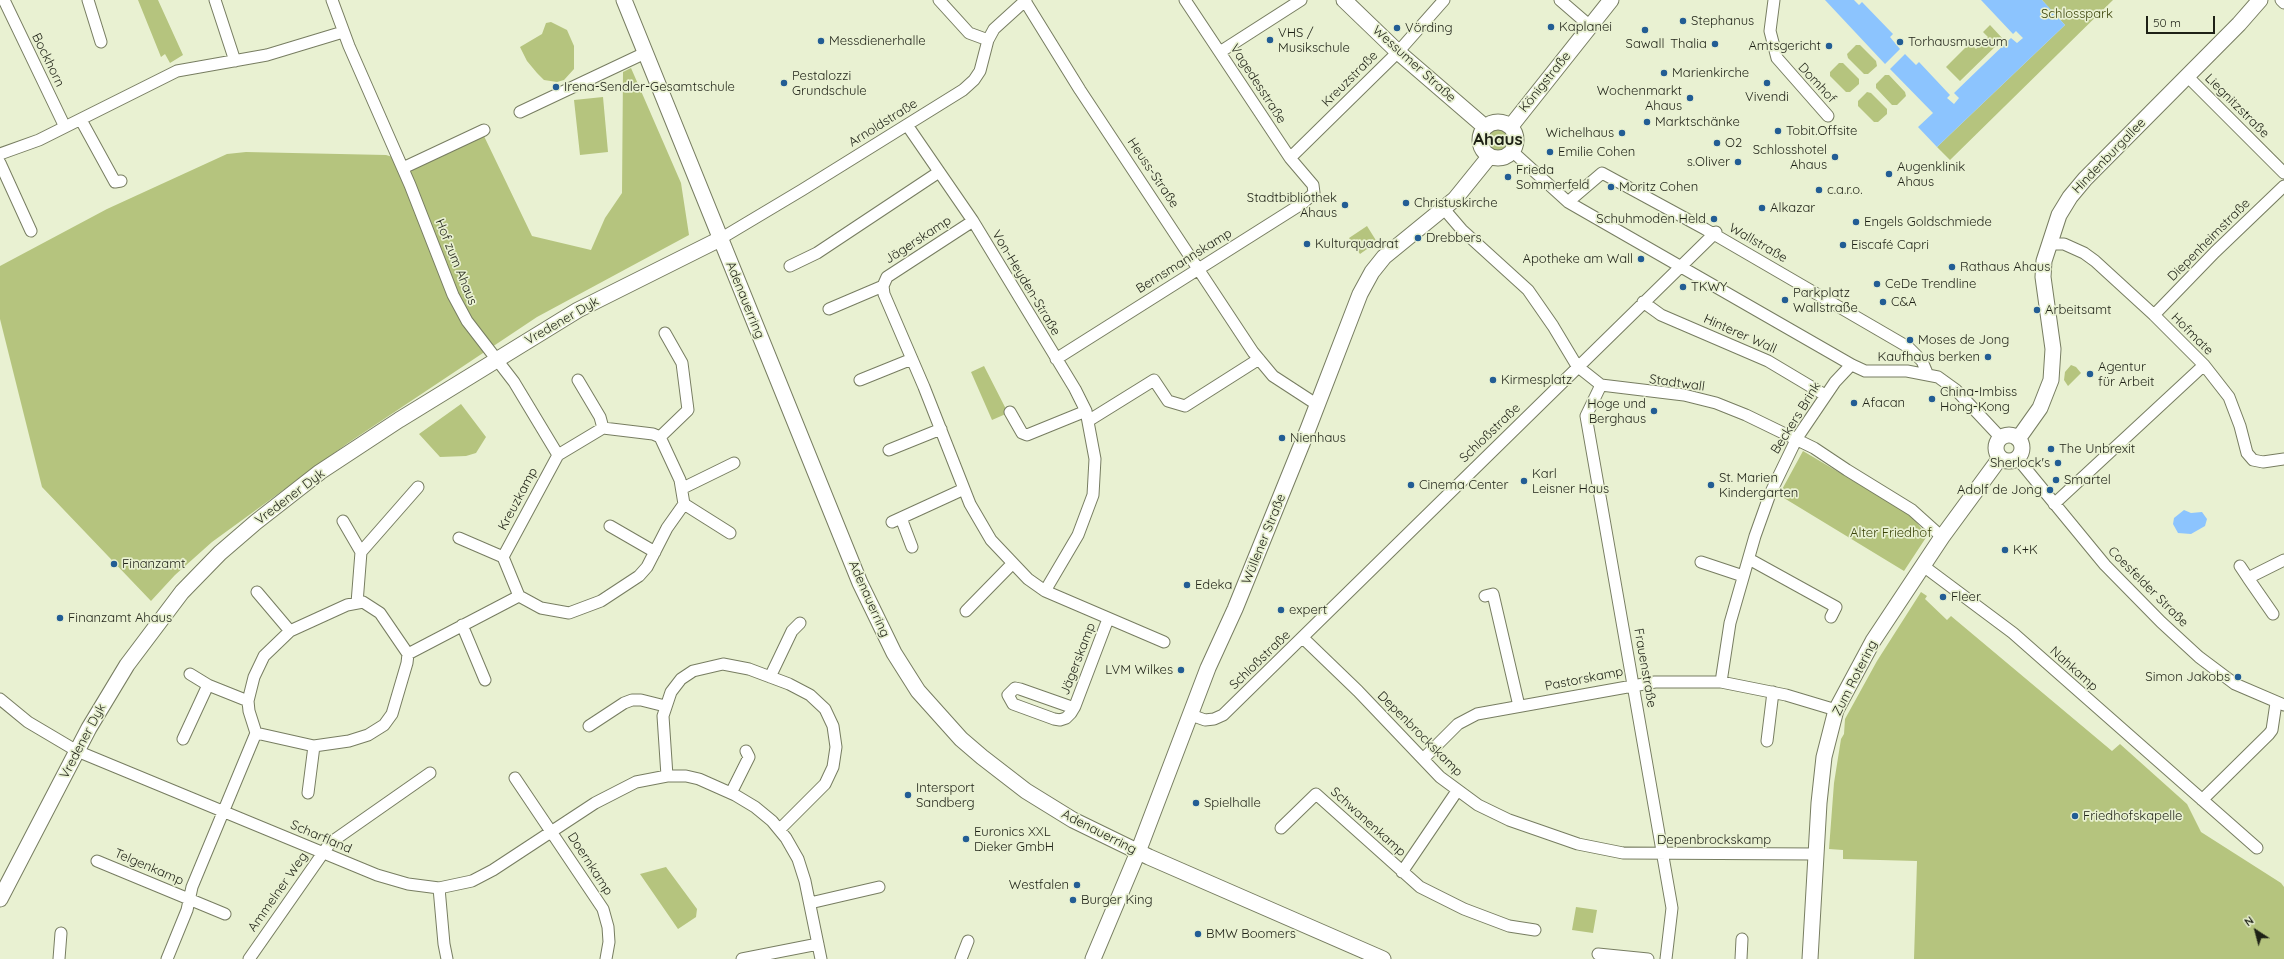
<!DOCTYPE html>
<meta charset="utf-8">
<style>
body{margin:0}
#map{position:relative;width:2284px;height:959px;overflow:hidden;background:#e9f1d2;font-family:Quicksand,sans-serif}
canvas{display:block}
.north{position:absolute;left:2236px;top:911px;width:40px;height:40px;-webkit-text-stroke:3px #e9f1d2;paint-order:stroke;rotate:324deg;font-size:11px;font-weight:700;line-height:16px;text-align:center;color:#1e2116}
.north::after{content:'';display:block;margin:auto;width:14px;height:18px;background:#1e2116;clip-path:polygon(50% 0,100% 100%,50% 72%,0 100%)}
.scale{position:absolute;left:2146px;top:16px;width:69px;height:18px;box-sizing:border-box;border:2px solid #1e2116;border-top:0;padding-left:5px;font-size:12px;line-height:14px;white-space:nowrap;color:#1e2116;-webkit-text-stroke:3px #e9f1d2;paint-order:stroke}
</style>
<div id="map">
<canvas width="2284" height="959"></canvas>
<div class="north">N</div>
<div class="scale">50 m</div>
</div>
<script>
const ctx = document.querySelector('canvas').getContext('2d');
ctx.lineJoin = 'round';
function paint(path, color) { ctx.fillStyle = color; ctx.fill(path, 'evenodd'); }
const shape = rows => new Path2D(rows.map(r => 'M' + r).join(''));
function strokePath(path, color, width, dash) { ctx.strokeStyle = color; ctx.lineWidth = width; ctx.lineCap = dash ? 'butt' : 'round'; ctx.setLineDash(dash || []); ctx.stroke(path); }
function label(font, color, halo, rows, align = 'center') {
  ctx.font = font + ' Quicksand,sans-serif'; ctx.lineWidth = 3.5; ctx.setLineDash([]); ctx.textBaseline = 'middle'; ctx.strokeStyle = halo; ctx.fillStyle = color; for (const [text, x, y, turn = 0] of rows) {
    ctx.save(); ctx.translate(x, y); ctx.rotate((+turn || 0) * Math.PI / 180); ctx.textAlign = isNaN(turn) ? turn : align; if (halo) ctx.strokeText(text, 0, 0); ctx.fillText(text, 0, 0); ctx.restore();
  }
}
paint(shape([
 [138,0,158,0,183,55,170,63,165,54,161,57],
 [2042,0,2113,0,1950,160,1937,147,2065,25],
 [551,22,567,30,574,46,574,69,564,80,557,82,544,80,537,73,527,61,520,47,542,34,546,23],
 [1990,25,2003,39,1960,81,1946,67,1970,43,1976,49,1988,37,1983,32],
 [1856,45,1860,45,1876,61,1877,66,1868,74,1864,74,1848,58,1847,54],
 [1839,63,1843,63,1859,79,1859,84,1850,92,1846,92,1830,76,1830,72],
 [631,68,681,183,689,235,537,317,348,443,212,542,175,575,151,601,42,487,0,319,0,266,107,209,227,154,246,152,386,155,409,162,483,134,532,236,591,250,605,218,622,193,623,72],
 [1885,75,1889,75,1905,92,1906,96,1897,105,1892,105,1876,88,1876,84],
 [1867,92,1871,93,1887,109,1887,114,1878,122,1874,122,1858,106,1858,101],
 [603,97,608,152,580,155,574,100],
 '1486 140a12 12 0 1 1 24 0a12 12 0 1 1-24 0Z',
 [1367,226,1377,242,1360,254,1349,238],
 [2071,365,2076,367,2081,373,2068,386,2064,380,2065,372],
 [984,366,1008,413,992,420,971,372],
 [461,404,486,437,476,453,466,456,440,457,419,434],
 [1803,451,1911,515,1927,536,1904,571,1779,495],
 [1921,592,1927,596,1925,599,1947,620,1951,616,2112,751,2120,744,2187,804,2201,832,2281,883,2284,887,2284,959,1914,959,1917,861,1843,859,1843,850,1829,849,1834,783,1841,739,1844,734,1845,719,1877,661],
 [666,867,697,909,696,917,678,929,640,874],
 [1576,907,1597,910,1593,933,1572,930]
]), '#b5c47e');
paint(shape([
 [1825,0,1854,0,1859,5,1862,2,1893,34,1890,37,1900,49,1885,64],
 [1981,0,2042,0,2065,25,1937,147,1918,127,1933,113,1890,69,1905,54,1916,65,1919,62,1950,95,1947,98,1954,104,1959,98,1954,93,2011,38,2017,43,2023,38,2016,31,2013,34],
 [2184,510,2191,513,2202,512,2207,519,2205,526,2191,534,2178,533,2173,524,2174,518]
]), '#8cc4fe');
const street = shape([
 [4,0,65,127],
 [88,0,101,42],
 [215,0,235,61],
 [332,0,349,46,410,185,453,295,467,321,514,382,558,455,603,428,653,434,660,437,680,480,684,504],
 [939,0,969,33,988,40],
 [1560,0,1590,26],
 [1774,0,1770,31,1777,58,1828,116],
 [2281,0,2284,3],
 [1025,1,1080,90,1253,352,1273,376,1316,404],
 [1220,52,1301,0],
 [2187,76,2284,173],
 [520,112,645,53],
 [81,120,115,182,121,181],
 [907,125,973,221,1075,389,1086,411,1095,459,1093,495,1078,535,1045,591],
 [1513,152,1568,202,1852,365,1865,371,1907,371,1938,377,1956,390,2001,438],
 [0,154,39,140,177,71,267,55,343,32],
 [1290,158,1398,52,1444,0],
 [0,163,31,231],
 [403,168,484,130],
 [1568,202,1602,173,1705,229,1908,347,1922,361,1927,373],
 [1444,209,1462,230,1528,290,1553,326,1577,366,1601,385,1684,395,1716,403,1746,415,1814,448,1847,470,1912,510,1942,537],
 [973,221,887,277,883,286,884,294,924,387,970,504,991,540,1028,579,1045,591,1164,642],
 [720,239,802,190,963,90,974,80,980,71,988,40,994,29,1026,0],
 [2049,244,2064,244,2084,253,2095,261,2154,315,2204,365,2229,397,2240,426,2247,453,2253,460,2263,462,2284,459],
 [790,266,817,253,939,172],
 [1643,302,1661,315,1768,361,1825,395],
 [829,309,883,286],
 [2154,315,2215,252,2284,186],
 [1056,359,1303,203,1314,193,1313,185,1290,158,1185,0],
 [578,380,600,417,603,428],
 [860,380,912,359],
 [1601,385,1586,416,1672,908,1666,959],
 [1010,412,1022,433,1027,435,1086,411],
 [1088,421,1154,380,1168,401,1185,406,1259,359],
 [660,437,688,410,682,363,665,333],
 [889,450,941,429],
 [2017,458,2105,565,2161,622,2199,657,2235,684,2284,705],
 [683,488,734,463],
 [2054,504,2204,365],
 [901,518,912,547],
 [343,521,361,552,357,603],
 [892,522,964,489],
 [610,526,655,552],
 [459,538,503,557],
 [361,552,418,487],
 [1749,559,1836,607,1831,617],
 [1701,562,1743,576],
 [1922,565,2013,633,2257,848],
 [2240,566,2248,578],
 [257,592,290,631],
 [519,596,503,557,558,455],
 [1485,596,1493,594,1519,706],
 [966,611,1012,564],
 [2273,614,2248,578,2284,560],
 [462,625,485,680],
 [1303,638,1358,691,1440,777,1478,805,1509,820,1578,844,1623,853,1816,854],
 [190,674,208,685],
 [770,677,792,631,800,623],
 [1721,682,1730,623,1755,536,1770,494,1797,438,1835,382,1851,365],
 [0,699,28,722,77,751,377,875,408,884,439,888,472,881,493,870,595,803,636,782,667,776,686,776,699,779,735,795,755,807,772,821,786,838,798,859,805,881,821,959],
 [1074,708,1020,689,1015,688,1008,695,1013,704,1054,719,1060,720,1066,718,1071,713,1074,708,1075,706,1108,619],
 [1191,715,1205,720,1214,719,1223,715,1716,232],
 [589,726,624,703,632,700,641,700,665,706],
 [256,733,314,746,349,741,368,735,384,725,392,714,407,663,408,654,519,596,541,608,569,613,601,601,639,576,647,567,667,528,684,504,730,533],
 [183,739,208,685,248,701],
 [1767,741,1773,692],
 [1423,759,1458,724,1477,714,1655,682,1721,682,1786,695,1836,710],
 [667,776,663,716,671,692,681,679,693,671,723,664,749,669,789,684,810,695,825,709,833,726,836,747,833,767,825,784,780,829],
 [515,778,603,909,608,927,609,942,606,959],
 [308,793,314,746],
 [731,793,749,757,746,751],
 [2202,800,2269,734,2272,730,2276,703],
 [1281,828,1316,794,1420,887,1464,909,1509,926,1535,930],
 [97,861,225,914],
 [1402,872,1457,791],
 [439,888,444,944,447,959],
 [810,903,879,887],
 [1598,954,1648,959],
 [59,959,61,933],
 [167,959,187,910,192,887,256,733,249,711,248,701,254,677,264,656,290,631,347,605,363,602,380,613,408,654],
 [249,959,330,843,430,773],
 [742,959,818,944],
 [961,959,968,941],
 [1741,959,1742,939]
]);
const secondary = shape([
 [624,0,860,583,894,653,918,691,961,739,982,757,1026,791,1073,820,1149,857,1383,959],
 [1344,0,1398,52,1485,127],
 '1480 140a18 18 0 1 1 36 0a18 18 0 1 1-36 0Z',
 [1511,126,1611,0],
 '1996 448a13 13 0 1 1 26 0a13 13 0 1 1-26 0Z',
 [2018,439,2040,408,2051,380,2053,349,2043,277,2044,261,2059,215,2070,197,2085,179,2239,24,2260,0],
 [0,899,89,728,127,665,182,592,220,553,256,522,320,472,399,420,578,310,720,239],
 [1093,959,1138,852,1208,668,1235,609,1308,429,1360,294,1372,272,1384,257,1455,199,1489,157],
 [1810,959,1819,803,1824,757,1836,710,1873,641,1942,537,2000,458]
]);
strokePath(street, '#777d61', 13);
strokePath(secondary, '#777d61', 17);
strokePath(street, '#fff', 11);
strokePath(secondary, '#fff', 15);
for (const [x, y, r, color] of [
 [1683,21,4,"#225d94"],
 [1551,27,4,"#225d94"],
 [1397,28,4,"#225d94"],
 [1645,30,4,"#225d94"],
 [1270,40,4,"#225d94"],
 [821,41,4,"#225d94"],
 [1900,42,4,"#225d94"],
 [1715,44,4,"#225d94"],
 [1829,46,4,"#225d94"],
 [1664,73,4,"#225d94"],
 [784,83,4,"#225d94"],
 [1767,83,4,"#225d94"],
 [556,87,4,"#225d94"],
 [1690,98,4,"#225d94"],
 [1647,122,4,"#225d94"],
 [1778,131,4,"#225d94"],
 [1622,133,4,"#225d94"],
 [1717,143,4,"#225d94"],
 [1550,152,4,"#225d94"],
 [1835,157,4,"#225d94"],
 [1738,162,4,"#225d94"],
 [1889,174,4,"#225d94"],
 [1508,177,4,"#225d94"],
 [1611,187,4,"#225d94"],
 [1819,190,4,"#225d94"],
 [1406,203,4,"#225d94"],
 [1345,205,4,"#225d94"],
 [1762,208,4,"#225d94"],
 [1714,219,4,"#225d94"],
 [1856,222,4,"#225d94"],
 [1418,238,4,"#225d94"],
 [1307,244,4,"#225d94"],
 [1843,245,4,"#225d94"],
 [1641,259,4,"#225d94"],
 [1952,267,4,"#225d94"],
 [1877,284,4,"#225d94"],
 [1683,287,4,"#225d94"],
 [1785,300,4,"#225d94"],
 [1883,302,4,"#225d94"],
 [2037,310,4,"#225d94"],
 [1910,340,4,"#225d94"],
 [1988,357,4,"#225d94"],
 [2090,374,4,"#225d94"],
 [1493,380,4,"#225d94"],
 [1932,399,4,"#225d94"],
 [1854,403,4,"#225d94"],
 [1654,411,4,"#225d94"],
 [1282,438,4,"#225d94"],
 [2051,449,4,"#225d94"],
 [2058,463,4,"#225d94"],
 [2056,480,4,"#225d94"],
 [1524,481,4,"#225d94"],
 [1411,485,4,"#225d94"],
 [1711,485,4,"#225d94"],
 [2050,490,4,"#225d94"],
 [2005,550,4,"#225d94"],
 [114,564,4,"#225d94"],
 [1187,585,4,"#225d94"],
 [1943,597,4,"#225d94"],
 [1281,610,4,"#225d94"],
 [60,618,4,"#225d94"],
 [1181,670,4,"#225d94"],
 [2238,677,4,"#225d94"],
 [908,795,4,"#225d94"],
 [1196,803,4,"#225d94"],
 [2075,816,4,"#225d94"],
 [966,839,4,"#225d94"],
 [1077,885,4,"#225d94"],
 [1073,900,4,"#225d94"],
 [1198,934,4,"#225d94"]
]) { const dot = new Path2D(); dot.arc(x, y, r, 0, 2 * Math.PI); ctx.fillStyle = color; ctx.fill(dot); strokePath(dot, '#e9f1d2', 1.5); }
label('13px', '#394207', '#e9f1d2', [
 ["Schlosspark",2077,14],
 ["Alter Friedhof",1891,533]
]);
label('13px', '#1e2116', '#e9f1d2', [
 ["Stephanus",1691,21],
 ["Kaplanei",1559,27],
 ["Vörding",1405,28],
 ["VHS /",1278,33],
 ["Musikschule",1278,48],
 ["Messdienerhalle",829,41],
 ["Torhausmuseum",1908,42],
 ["Sawall",1645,44,"center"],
 ["Thalia",1707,44,"right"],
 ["Amtsgericht",1821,46,"right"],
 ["Marienkirche",1672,73],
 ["Pestalozzi",792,76],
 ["Grundschule",792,91],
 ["Irena-Sendler-Gesamtschule",564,87],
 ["Wochenmarkt",1682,91,"right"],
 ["Ahaus",1682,106,"right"],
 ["Vivendi",1767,97,"center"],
 ["Marktschänke",1655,122],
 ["Tobit.Offsite",1786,131],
 ["Wichelhaus",1614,133,"right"],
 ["O2",1725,143],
 ["Schlosshotel",1827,150,"right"],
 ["Ahaus",1827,165,"right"],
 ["Emilie Cohen",1558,152],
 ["s.Oliver",1730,162,"right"],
 ["Augenklinik",1897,167],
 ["Ahaus",1897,182],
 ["Frieda",1516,170],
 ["Sommerfeld",1516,185],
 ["Moritz Cohen",1619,187],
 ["c.a.r.o.",1827,190],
 ["Stadtbibliothek",1337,198,"right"],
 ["Ahaus",1337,213,"right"],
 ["Christuskirche",1414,203],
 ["Alkazar",1770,208],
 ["Schuhmoden Held",1706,219,"right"],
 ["Engels Goldschmiede",1864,222],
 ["Drebbers",1426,238],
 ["Kulturquadrat",1315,244],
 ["Eiscafé Capri",1851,245],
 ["Apotheke am Wall",1633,259,"right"],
 ["Rathaus Ahaus",1960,267],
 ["CeDe Trendline",1885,284],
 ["TKWY",1691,287],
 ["Parkplatz",1793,293],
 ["Wallstraße",1793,308],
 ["C&A",1891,302],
 ["Arbeitsamt",2045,310],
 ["Moses de Jong",1918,340],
 ["Kaufhaus berken",1980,357,"right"],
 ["Agentur",2098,367],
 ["für Arbeit",2098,382],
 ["Kirmesplatz",1501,380],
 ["China-Imbiss",1940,392],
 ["Hong-Kong",1940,407],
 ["Afacan",1862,403],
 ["Hoge und",1646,404,"right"],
 ["Berghaus",1646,419,"right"],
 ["Nienhaus",1290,438],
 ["The Unbrexit",2059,449],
 ["Sherlock's",2050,463,"right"],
 ["Karl",1532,474],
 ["Leisner Haus",1532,489],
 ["St. Marien",1719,478],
 ["Kindergarten",1719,493],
 ["Smartel",2064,480],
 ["Cinema Center",1419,485],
 ["Adolf de Jong",2042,490,"right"],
 ["K+K",2013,550],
 ["Finanzamt",122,564],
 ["Edeka",1195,585],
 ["Fleer",1951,597],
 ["expert",1289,610],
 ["Finanzamt Ahaus",68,618],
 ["LVM Wilkes",1173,670,"right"],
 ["Simon Jakobs",2230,677,"right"],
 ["Intersport",916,788],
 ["Sandberg",916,803],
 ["Spielhalle",1204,803],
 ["Friedhofskapelle",2083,816],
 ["Euronics XXL",974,832],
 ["Dieker GmbH",974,847],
 ["Westfalen",1069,885,"right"],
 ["Burger King",1081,900],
 ["BMW Boomers",1206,934]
], 'left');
label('13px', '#1e2116', '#e9f1d2', [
 ["Bockhorn",48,60,64],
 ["Wessumer Straße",1414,64,42],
 ["Kreuzstraße",1350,79,-45],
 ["Königstraße",1545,82,-51],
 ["Domhof",1817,83,47],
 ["Vagedesstraße",1258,84,57],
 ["Liegnitzstraße",2237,106,45],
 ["Arnoldstraße",883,123,-32],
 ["Hindenburgallee",2109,156,-46],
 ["Heuss-Straße",1153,173,56],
 ["Jägerskamp",918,240,-33],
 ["Diepenheimstraße",2209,240,-45],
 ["Wallstraße",1758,243,30],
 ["Bernsmannskamp",1184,261,-32],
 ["Hof zum Ahaus",456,262,68],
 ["Von-Heyden-Straße",1026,283,59],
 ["Adenauerring",745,300,68],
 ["Vredener Dyk",562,321,-30],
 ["Hinterer Wall",1740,334,24],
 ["Hofmate",2192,334,45],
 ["Stadtwall",1677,383,8],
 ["Beckers Brink",1796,418,-58],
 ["Schloßstraße",1490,433,-44],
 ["Vredener Dyk",290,497,-37],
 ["Kreuzkamp",518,499,-62],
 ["Wüllener Straße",1264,539,-68],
 ["Coesfelder Straße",2148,587,45],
 ["Adenauerring",869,599,66],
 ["Jägerskamp",1078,659,-69],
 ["Schloßstraße",1260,660,-44],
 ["Frauenstraße",1645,668,80],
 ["Nahkamp",2074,669,42],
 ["Zum Rotering",1855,678,-63],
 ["Pastorskamp",1584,679,-11],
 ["Depenbrockskamp",1420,734,45],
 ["Vredener Dyk",83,741,-62],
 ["Schwanenkamp",1368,822,42],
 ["Adenauerring",1099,832,27],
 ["Scharfland",321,837,23],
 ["Depenbrockskamp",1714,840],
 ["Doernkamp",590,864,57],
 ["Telgenkamp",149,867,23],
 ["Ammelner Weg",278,892,-55]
]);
label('bold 17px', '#1e2116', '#e9f1d2', [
 ["Ahaus",1498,140]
]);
</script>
